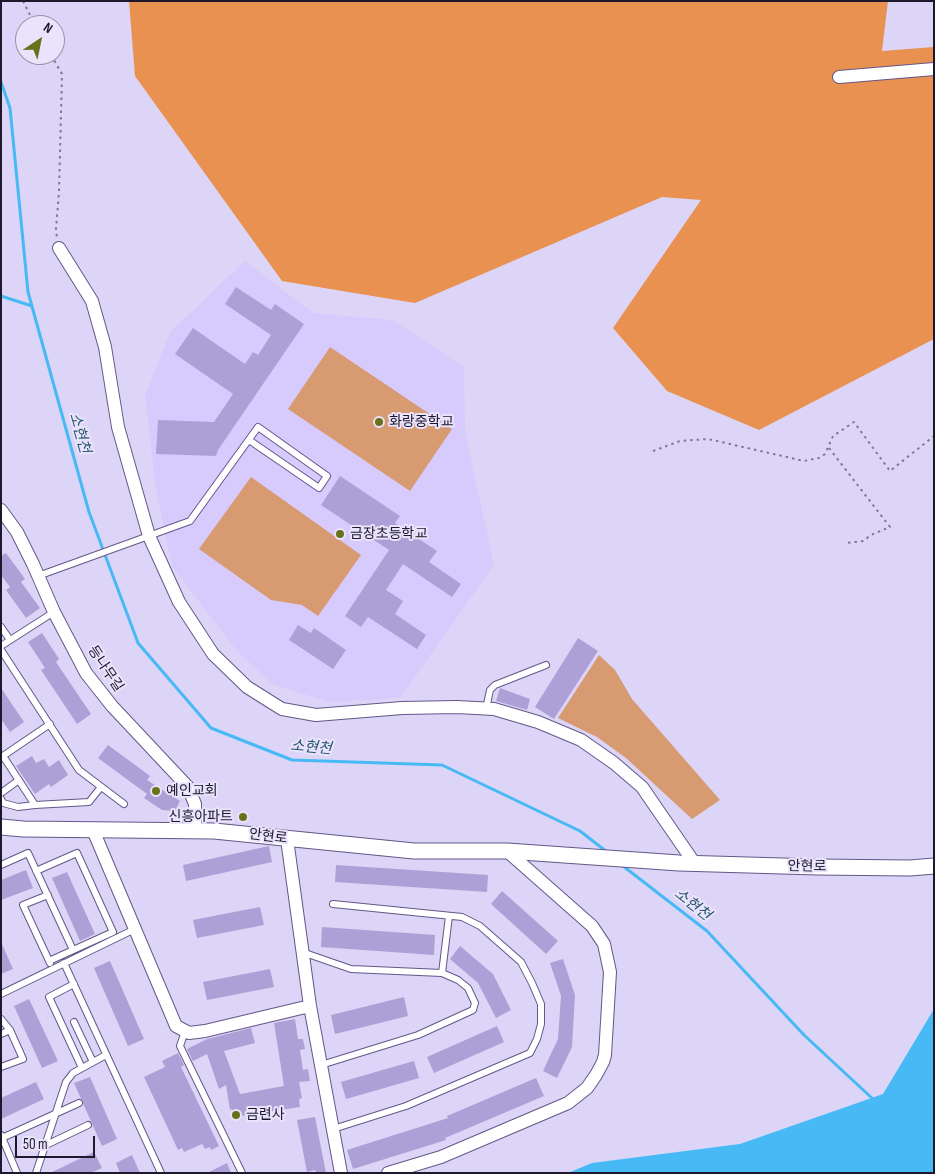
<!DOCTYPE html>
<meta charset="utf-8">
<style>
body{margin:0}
#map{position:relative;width:935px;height:1174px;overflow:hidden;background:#dcd5f7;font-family:"Sofia Sans Condensed",sans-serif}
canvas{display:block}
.frame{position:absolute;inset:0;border:2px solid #1d182c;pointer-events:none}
.north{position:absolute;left:15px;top:15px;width:50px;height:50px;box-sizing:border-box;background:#e9e4fb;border:1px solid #9792a8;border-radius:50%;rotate:34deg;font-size:14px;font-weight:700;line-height:20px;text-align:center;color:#1d182c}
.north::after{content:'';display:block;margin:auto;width:18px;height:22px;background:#69721b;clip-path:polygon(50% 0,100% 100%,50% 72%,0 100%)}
.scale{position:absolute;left:15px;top:1136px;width:80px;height:22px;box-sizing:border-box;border:2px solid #1d182c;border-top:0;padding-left:6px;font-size:15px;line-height:18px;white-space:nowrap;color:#1d182c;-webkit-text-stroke:4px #e9e4fb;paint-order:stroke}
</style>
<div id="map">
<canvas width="935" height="1174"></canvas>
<div class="frame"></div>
<div class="north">N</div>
<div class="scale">50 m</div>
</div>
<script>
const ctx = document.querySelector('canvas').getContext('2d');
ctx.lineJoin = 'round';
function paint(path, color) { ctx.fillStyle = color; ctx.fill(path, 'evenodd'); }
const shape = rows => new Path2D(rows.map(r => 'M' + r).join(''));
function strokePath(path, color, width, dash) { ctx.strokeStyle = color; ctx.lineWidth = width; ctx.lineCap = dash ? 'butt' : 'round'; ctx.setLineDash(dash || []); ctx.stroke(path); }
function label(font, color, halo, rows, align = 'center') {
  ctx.font = font + ' "Sofia Sans Condensed","Noto Sans KR",sans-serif'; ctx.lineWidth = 4; ctx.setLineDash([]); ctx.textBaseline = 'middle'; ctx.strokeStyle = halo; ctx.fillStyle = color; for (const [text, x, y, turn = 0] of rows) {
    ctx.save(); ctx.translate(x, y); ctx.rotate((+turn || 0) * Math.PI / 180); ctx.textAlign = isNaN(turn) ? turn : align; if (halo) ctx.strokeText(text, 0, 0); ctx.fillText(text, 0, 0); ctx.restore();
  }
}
paint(shape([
 [245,261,313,313,393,320,464,367,465,432,494,565,400,698,329,702,272,684,236,650,172,566,156,490,145,396,170,332]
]), '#d7cbfe');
paint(shape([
 [330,347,452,429,410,491,288,409],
 [251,477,361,555,318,616,302,605,271,600,199,549],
 [599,655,615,670,632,699,720,800,692,819,626,758,597,737,558,718]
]), '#d79a71');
paint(shape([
 [129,1,888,1,882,51,934,47,934,339,759,430,667,391,613,328,701,200,662,197,415,303,282,281,135,76]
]), '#e99150');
paint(shape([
 [934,1009,934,1173,568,1173,592,1163,740,1144,883,1094]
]), '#47b9f5');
strokePath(shape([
 [1,82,10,108,28,292,89,512,138,643,211,728,292,760,442,765,580,831,607,852],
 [1,296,32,306],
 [623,866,707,931,804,1035,874,1100]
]), '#47b9f5', 3);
paint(shape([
 [236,287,271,310,275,304,304,324,218,450,216,456,156,454,158,420,214,422,233,394,175,354,193,328,245,364,253,352,258,355,271,335,225,304],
 [340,476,400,516,395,523,437,551,429,562,461,584,452,597,403,564,386,590,403,601,395,614,426,635,417,649,368,617,361,627,345,616,389,550,321,505],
 [6,553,25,579,21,582,40,608,26,618,6,590,10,587,1,575,1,556],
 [298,625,311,633,314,628,346,650,333,669,289,640],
 [42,633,59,659,56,662,91,714,77,724,41,670,45,668,28,642],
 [578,638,598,651,554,719,535,707],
 [1,688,24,722,10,732,1,719],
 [500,688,530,699,527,710,496,701],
 [108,745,150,776,147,780,180,801,175,811,162,810,144,798,147,794,98,758],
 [32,756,36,763,44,759,49,767,59,760,68,775,51,787,49,784,35,794,16,766],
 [269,846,272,862,186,881,183,865],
 [336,865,488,875,487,892,335,882],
 [26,870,33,888,1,900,1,880],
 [67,872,95,934,80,941,52,878],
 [502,891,558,941,546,954,491,904],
 [260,907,264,925,197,938,193,920],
 [322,927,435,935,434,955,321,947],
 [1,942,13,969,1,974],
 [460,946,493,974,511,1010,496,1018,478,983,450,959],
 [563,959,575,995,572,1047,557,1078,543,1071,558,1039,561,996,550,963],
 [110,961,144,1039,128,1046,94,968],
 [270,969,274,987,207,1000,203,982],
 [404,997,408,1016,335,1034,331,1015],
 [29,999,58,1061,42,1068,14,1006],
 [295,1019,298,1039,303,1039,305,1049,300,1050,303,1070,308,1069,310,1081,299,1082,302,1098,299,1099,300,1107,234,1117,232,1109,230,1110,226,1085,219,1089,207,1054,193,1061,187,1049,207,1039,251,1028,255,1043,224,1051,240,1094,284,1086,274,1023],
 [497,1026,504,1042,434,1073,427,1057],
 [178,1053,184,1065,181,1067,219,1146,211,1150,210,1147,205,1149,202,1144,184,1152,182,1148,178,1150,144,1077,165,1067,162,1061],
 [414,1061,419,1078,346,1099,341,1082],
 [90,1077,117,1139,102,1146,74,1083],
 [536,1078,544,1096,445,1138,446,1140,353,1169,347,1150,448,1118,447,1116],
 [36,1082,44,1099,1,1119,1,1098],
 [315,1117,326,1173,316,1173,315,1170,307,1172,297,1120],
 [94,1152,102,1168,91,1173,50,1173],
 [132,1155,140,1173,120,1173,116,1163],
 [227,1163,231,1173,207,1173]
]), '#ada0d6');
const service = shape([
 [38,576,190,521,258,427,327,476,319,488,249,440],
 [1,627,10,640],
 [1,646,54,612],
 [1,650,79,770,124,804],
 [486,709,490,690,495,685,546,665],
 [50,724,3,756,35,805,89,802,101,787],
 [1,793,19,780],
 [1,799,3,803,18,807,35,805],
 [1,865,28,853,73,950],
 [36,871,77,853,113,932,49,961],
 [48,895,23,905,50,963],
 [302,952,351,969,442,973,458,980,468,988,475,1003,473,1010,418,1035,321,1065],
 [64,963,161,1173],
 [442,973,449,916],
 [74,984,49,997,82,1068],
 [1,994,135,929],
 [1,1019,10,1030,23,1059,1,1067],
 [74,1022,93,1062],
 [185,1031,180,1046,242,1173],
 [1,1034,10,1030],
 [333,1129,406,1106,530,1053,537,1039,541,1024,541,1004,532,983,521,962,480,926,462,917,333,904],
 [1,1135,17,1173],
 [2,1138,79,1103],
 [44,1146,88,1125],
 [36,1173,66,1082,73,1073,106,1055]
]);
const minor = shape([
 [839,77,934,69],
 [59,248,92,301,105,347,118,427,149,536,179,602,213,654,247,687,282,709,316,715,402,708,457,707,494,709,538,722,581,740,614,763,642,787,695,864],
 [1,510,17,532,33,564,54,612,86,673,112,706,188,787,195,804,195,831],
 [93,830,176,1026,189,1033,205,1031,310,1006],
 [287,839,310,1006,341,1173],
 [388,1173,441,1157,568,1103,587,1088,596,1075,603,1062,605,1055,610,972,604,944,592,926,507,851]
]);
const tertiary = shape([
 [1,827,23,829,214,831,414,851,507,851,679,863,817,867,910,868,934,866]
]);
strokePath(service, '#645788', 8);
strokePath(minor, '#645788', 14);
strokePath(tertiary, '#645788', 17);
strokePath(shape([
 [23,1,35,25],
 [51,55,62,74,59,192,56,229,57,238],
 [829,448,890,527,871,535,863,541,845,543],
 [653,451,680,441,708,439,804,461,819,458,825,454,833,436,854,422,890,471,934,436]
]), '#7e7893', 2, [2.5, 4]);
strokePath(service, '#fff', 6);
strokePath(minor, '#fff', 12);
strokePath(tertiary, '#fff', 15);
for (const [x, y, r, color] of [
 [379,422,5,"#69721b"],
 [340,534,5,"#69721b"],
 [156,791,5,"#69721b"],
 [243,817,5,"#69721b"],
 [236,1115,5,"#69721b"]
]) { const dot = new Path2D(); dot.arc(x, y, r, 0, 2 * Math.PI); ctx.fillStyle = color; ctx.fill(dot); strokePath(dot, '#e9e4fb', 2); }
label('14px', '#1d182c', '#e9e4fb', [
 ["화랑중학교",389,422],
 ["금장초등학교",350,534],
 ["예인교회",166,791],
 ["신흥아파트",233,817,"right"],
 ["금련사",246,1115]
], 'left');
label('14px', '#1d182c', '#e9e4fb', [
 ["등나무길",105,669,56],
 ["안현로",268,837,7],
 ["안현로",807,867,1]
]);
label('italic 15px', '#27556e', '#e9e4fb', [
 ["소현천",79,433,74],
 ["소현천",311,748,5],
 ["소현천",692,905,38]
]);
</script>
